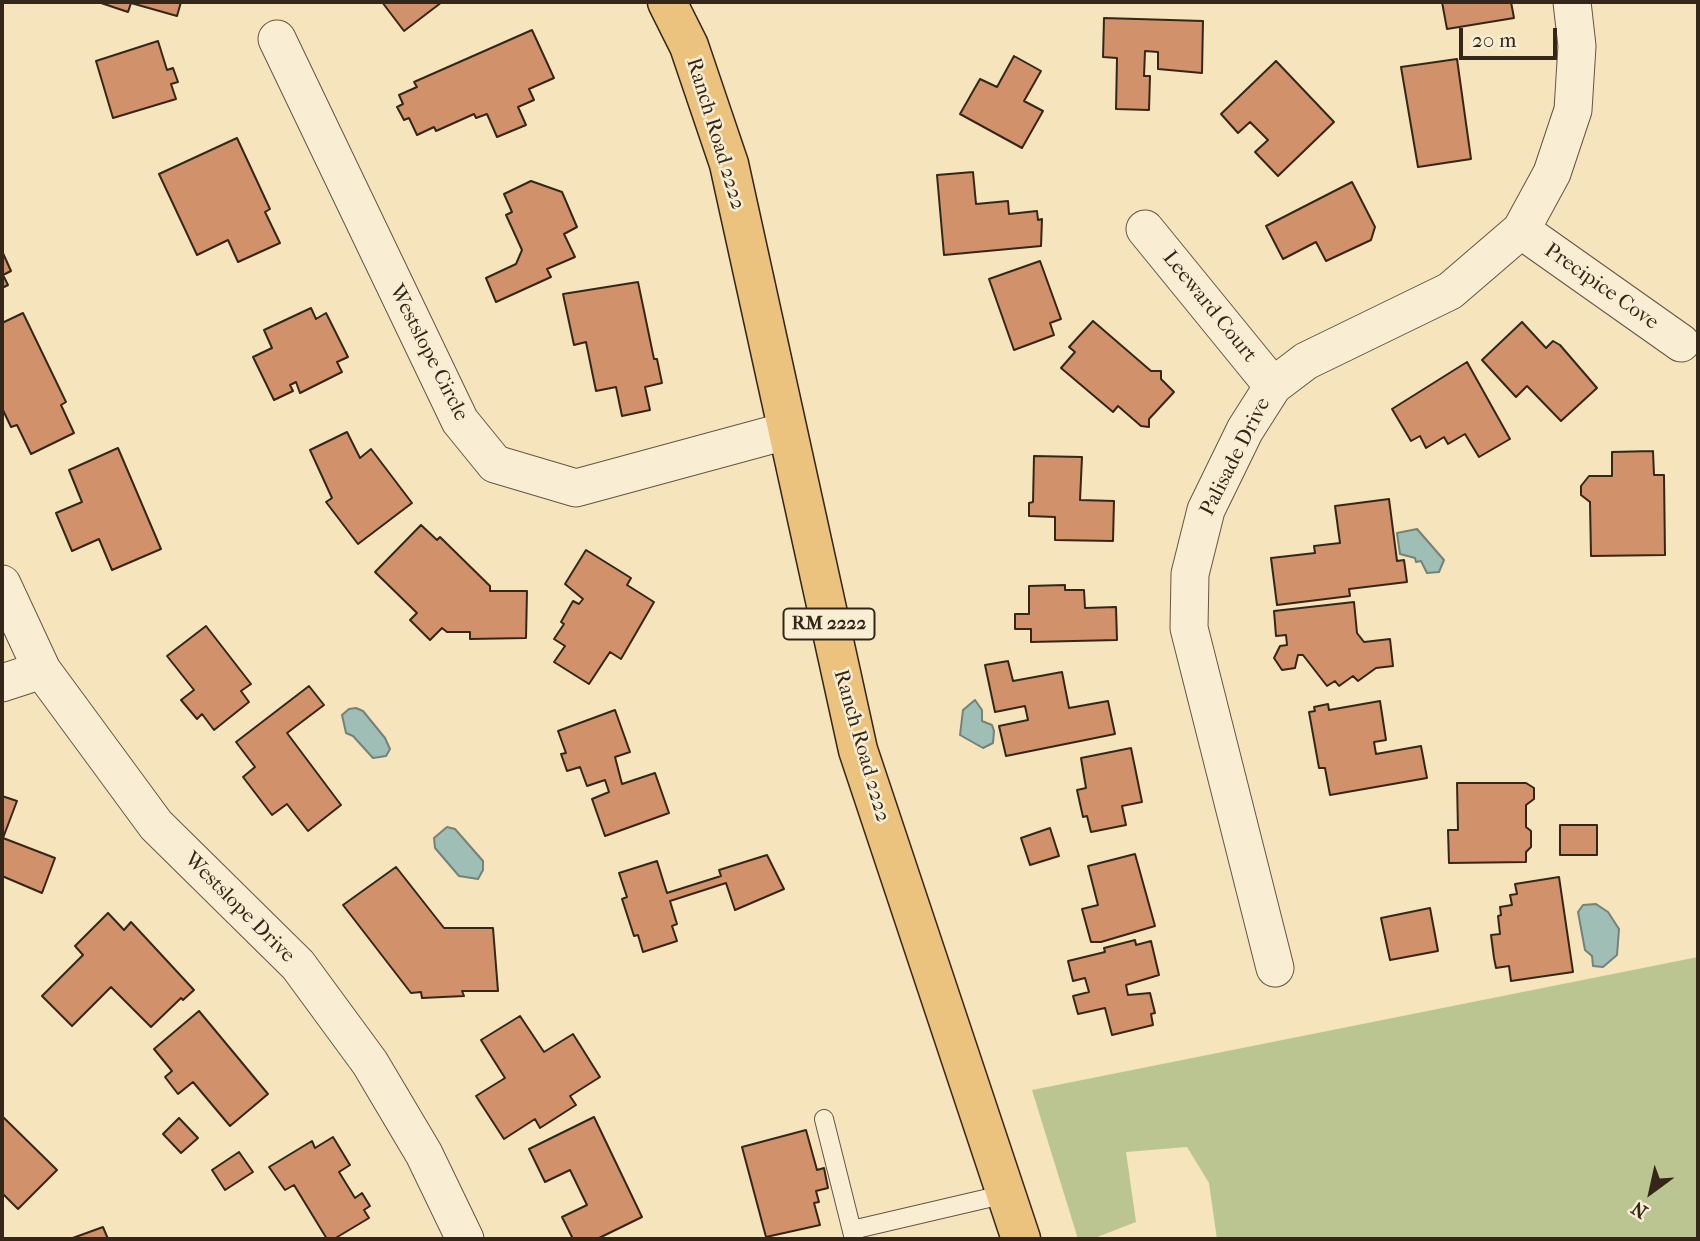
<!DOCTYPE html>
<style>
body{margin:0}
#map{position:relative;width:1700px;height:1241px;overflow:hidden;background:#f6e4bc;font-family:"IM FELL French Canon",serif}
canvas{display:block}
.frame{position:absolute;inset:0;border:4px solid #342719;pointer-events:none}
.north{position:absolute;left:1616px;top:1157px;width:70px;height:70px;-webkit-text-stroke:5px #f9edd3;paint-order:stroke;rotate:213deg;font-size:19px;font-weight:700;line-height:28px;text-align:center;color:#342719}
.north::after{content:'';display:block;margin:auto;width:24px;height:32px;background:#342719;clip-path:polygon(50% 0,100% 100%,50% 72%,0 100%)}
.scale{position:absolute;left:1459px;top:28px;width:98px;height:32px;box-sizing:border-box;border:4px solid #342719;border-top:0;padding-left:9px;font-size:21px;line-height:24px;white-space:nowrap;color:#342719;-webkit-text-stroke:5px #f9edd3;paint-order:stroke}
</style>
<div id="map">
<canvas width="1700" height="1241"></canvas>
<div class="frame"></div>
<div class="north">N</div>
<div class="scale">20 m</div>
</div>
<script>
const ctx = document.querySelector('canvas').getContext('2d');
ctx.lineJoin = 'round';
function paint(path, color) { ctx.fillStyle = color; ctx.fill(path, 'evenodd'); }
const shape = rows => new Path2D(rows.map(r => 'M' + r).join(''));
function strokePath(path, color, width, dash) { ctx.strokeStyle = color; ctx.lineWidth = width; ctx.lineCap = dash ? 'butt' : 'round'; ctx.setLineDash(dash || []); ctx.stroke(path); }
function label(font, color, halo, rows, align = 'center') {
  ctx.font = font + ' "IM FELL French Canon",serif'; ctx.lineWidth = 5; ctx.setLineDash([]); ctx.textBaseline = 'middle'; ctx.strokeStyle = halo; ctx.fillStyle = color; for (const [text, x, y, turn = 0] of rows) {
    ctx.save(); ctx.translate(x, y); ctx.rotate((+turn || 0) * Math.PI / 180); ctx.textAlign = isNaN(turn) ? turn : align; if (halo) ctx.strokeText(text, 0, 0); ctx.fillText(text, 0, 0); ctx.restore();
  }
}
paint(shape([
 [1698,957,1698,1239,1217,1239,1209,1183,1187,1147,1126,1152,1136,1222,1092,1239,1078,1239,1032,1090]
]), '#bac592');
const water = shape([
 [1417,529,1444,560,1439,572,1427,573,1421,561,1416,562,1415,558,1400,554,1397,533,1417,529],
 [975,700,982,710,982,721,992,725,994,731,993,743,983,748,960,735,963,710,975,700],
 [356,708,363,711,385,738,390,749,386,756,373,758,353,736,346,733,342,715,349,709,356,708],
 [447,827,455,829,483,861,483,870,478,879,459,876,435,848,434,838,447,827],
 [1596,904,1608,912,1619,929,1617,955,1603,967,1593,966,1592,956,1585,950,1578,912,1583,905,1596,904]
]);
paint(water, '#9ebeb6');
strokePath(water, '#748277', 2);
const building = shape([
 [98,2,181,2,177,16,131,3,128,12,98,2],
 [382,2,442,2,404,31,382,2],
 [1442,2,1511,2,1514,18,1447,29,1442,2],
 [1104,18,1203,21,1202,73,1158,69,1158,52,1145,51,1144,76,1150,76,1149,110,1116,109,1117,58,1103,57,1104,18],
 [532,30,554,78,529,89,534,100,518,107,526,125,497,137,487,114,476,118,474,114,436,131,434,127,417,135,409,118,404,120,397,107,403,104,399,95,417,87,414,82,532,30],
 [158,41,167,70,173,68,178,82,171,84,176,99,113,118,96,61,158,41],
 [1014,56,1041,71,1024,101,1043,111,1022,148,960,114,980,79,997,87,1014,56],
 [1457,59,1471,159,1418,167,1401,67,1457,59],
 [1276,61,1334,122,1278,176,1255,152,1268,140,1250,122,1238,133,1221,114,1276,61],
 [237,138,270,209,265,212,280,243,238,262,228,240,197,255,159,174,237,138],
 [973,172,976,204,1008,201,1009,214,1037,211,1038,220,1042,219,1041,246,944,255,937,175,973,172],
 [531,181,562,192,577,227,564,234,575,257,547,269,551,277,496,302,486,278,516,264,522,250,506,215,512,212,504,194,531,181],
 [1352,182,1375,227,1371,240,1326,261,1316,242,1283,259,1266,226,1352,182],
 [2,251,11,271,3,275,8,285,2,288,2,251],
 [1040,261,1061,319,1050,323,1054,335,1014,350,989,279,1040,261],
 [638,282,654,359,657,359,662,383,645,387,650,410,622,416,616,387,596,391,586,342,574,345,563,294,638,282],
 [311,308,316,319,326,313,348,357,337,362,342,372,300,393,296,382,290,385,293,391,274,400,253,357,272,348,264,330,311,308],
 [23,313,66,402,61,405,74,433,31,454,17,425,11,427,2,408,2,323,23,313],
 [1093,321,1151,371,1161,371,1161,379,1174,392,1149,419,1149,427,1141,426,1118,406,1113,412,1061,368,1075,352,1069,347,1093,321],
 [1522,322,1546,348,1553,341,1560,345,1597,388,1561,421,1527,386,1516,397,1482,360,1522,322],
 [1467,362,1510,439,1479,457,1465,434,1448,444,1444,437,1426,448,1420,436,1411,441,1392,409,1467,362],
 [347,432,360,458,371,449,412,503,358,544,326,502,332,498,310,450,347,432],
 [118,448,161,549,112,570,99,539,72,551,56,513,82,502,69,470,118,448],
 [1653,451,1654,475,1664,475,1665,555,1591,556,1590,502,1581,495,1581,486,1589,476,1612,476,1612,452,1653,451],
 [1034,456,1082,457,1080,500,1114,501,1113,541,1055,540,1055,517,1029,516,1029,503,1033,502,1034,456],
 [1389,499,1397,561,1404,560,1407,582,1349,589,1350,596,1277,605,1271,558,1315,553,1314,546,1340,543,1335,506,1389,499],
 [421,525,437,540,440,537,490,586,490,591,527,591,526,638,470,639,470,632,447,632,442,628,430,640,410,620,417,613,375,572,421,525],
 [586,550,631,578,627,585,654,602,621,659,610,652,589,684,554,662,565,646,554,639,564,624,561,622,573,601,579,604,583,599,565,584,586,550],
 [1065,585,1065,590,1084,590,1085,608,1116,607,1117,640,1031,642,1031,629,1015,629,1015,614,1029,614,1029,586,1065,585],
 [1354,602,1357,633,1364,642,1390,639,1393,666,1376,668,1358,681,1353,676,1339,686,1335,681,1327,686,1303,655,1298,655,1295,668,1282,670,1274,658,1280,646,1287,645,1286,635,1276,636,1274,611,1354,602],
 [206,626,251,684,241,691,249,702,214,730,202,714,197,719,181,700,194,690,167,656,206,626],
 [1008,661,1013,681,1062,672,1069,708,1108,701,1115,734,1006,756,999,726,1028,720,1025,706,995,712,985,665,1008,661],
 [309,686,324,705,287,733,341,805,308,831,287,804,272,815,243,777,255,767,236,742,309,686],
 [1380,701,1386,740,1374,742,1376,754,1421,746,1427,778,1330,795,1325,768,1319,768,1309,712,1315,711,1314,707,1328,704,1329,710,1380,701],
 [615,710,630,752,615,757,622,784,655,773,669,813,605,836,592,799,609,792,605,780,587,786,580,767,567,771,561,754,566,753,558,731,615,710],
 [1131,748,1142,802,1122,806,1126,825,1091,832,1087,816,1083,817,1077,790,1086,788,1081,758,1131,748],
 [1457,783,1526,783,1534,788,1534,799,1526,805,1526,827,1531,831,1531,847,1526,852,1526,862,1449,863,1448,830,1458,830,1457,783],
 [2,796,17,801,3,838,55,858,42,893,2,876,2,796],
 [1560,825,1597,825,1597,855,1560,855,1560,825],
 [1050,828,1059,856,1030,865,1021,838,1050,828],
 [1135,854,1155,926,1101,942,1091,942,1082,909,1098,905,1088,866,1135,854],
 [767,855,784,889,735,910,726,883,670,901,677,924,672,926,677,941,643,952,638,935,634,936,622,899,627,897,619,873,657,861,667,893,721,876,719,870,767,855],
 [396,867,444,928,493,928,498,991,462,991,464,996,422,998,421,992,411,993,343,905,396,867],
 [1559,877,1573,972,1511,981,1509,966,1496,968,1494,958,1491,935,1500,934,1498,916,1501,915,1500,907,1512,905,1510,895,1517,894,1515,884,1559,877],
 [1430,908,1438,951,1390,960,1381,918,1430,908],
 [108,913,124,930,131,922,194,990,183,1000,181,998,151,1027,111,987,72,1026,42,996,83,955,75,946,108,913],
 [1135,940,1136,945,1151,941,1159,975,1126,985,1128,995,1150,993,1155,1013,1151,1014,1153,1025,1112,1035,1105,1008,1078,1014,1073,996,1089,992,1085,978,1073,981,1068,961,1105,952,1104,948,1135,940],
 [199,1011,268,1094,230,1126,193,1082,178,1094,165,1077,172,1071,154,1049,199,1011],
 [520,1016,544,1052,573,1034,600,1077,570,1096,576,1105,540,1128,535,1119,504,1139,476,1096,505,1078,481,1040,520,1016],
 [2,1116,57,1170,18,1209,2,1193,2,1116],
 [594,1117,642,1217,597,1239,573,1239,562,1217,587,1205,570,1170,545,1182,529,1149,594,1117],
 [179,1118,198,1138,181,1153,163,1134,179,1118],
 [806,1130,817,1170,824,1168,828,1188,816,1191,819,1202,814,1203,820,1225,766,1237,742,1147,806,1130],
 [333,1137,350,1165,339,1172,355,1198,362,1193,370,1206,364,1210,369,1218,334,1239,327,1239,294,1185,285,1190,269,1167,312,1141,315,1148,333,1137],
 [239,1152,253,1172,225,1190,212,1170,239,1152],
 [103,1227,108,1239,70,1239,103,1227]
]);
paint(building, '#d0916b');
strokePath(building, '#342719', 2);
const service = shape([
 [824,1119,854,1239],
 [852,1230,1006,1194]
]);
const minor = shape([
 [277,39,460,421,495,464,576,488,786,431],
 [1145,229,1273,386],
 [1521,230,1681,343],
 [2,584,42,670,156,825,298,965,370,1063,424,1154,465,1239],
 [2,683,42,670],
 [1275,968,1189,628,1190,574,1206,510,1245,430,1273,386,1306,361,1450,291,1521,230,1552,173,1573,110,1577,46,1572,2]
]);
const primary = shape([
 [667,2,689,46,729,164,858,750,1021,1239]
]);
strokePath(service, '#645642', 20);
strokePath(minor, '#645642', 39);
strokePath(primary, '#342719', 41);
strokePath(service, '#f9edd3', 18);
strokePath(minor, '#f9edd3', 37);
strokePath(primary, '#ebc27e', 38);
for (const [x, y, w] of [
 [829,624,91]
]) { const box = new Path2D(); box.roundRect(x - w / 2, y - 15.5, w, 31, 5); ctx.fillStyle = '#f9edd3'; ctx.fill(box); strokePath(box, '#342719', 2); }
label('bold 19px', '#342719', null, [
 ["RM 2222",829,624]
]);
label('21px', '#342719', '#f9edd3', [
 ["Ranch Road 2222",715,134,73],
 ["Precipice Cove",1601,287,35],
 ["Leeward Court",1209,307,51],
 ["Westslope Circle",428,353,63],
 ["Palisade Drive",1236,457,-63],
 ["Ranch Road 2222",861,746,74],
 ["Westslope Drive",239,908,45]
]);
</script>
